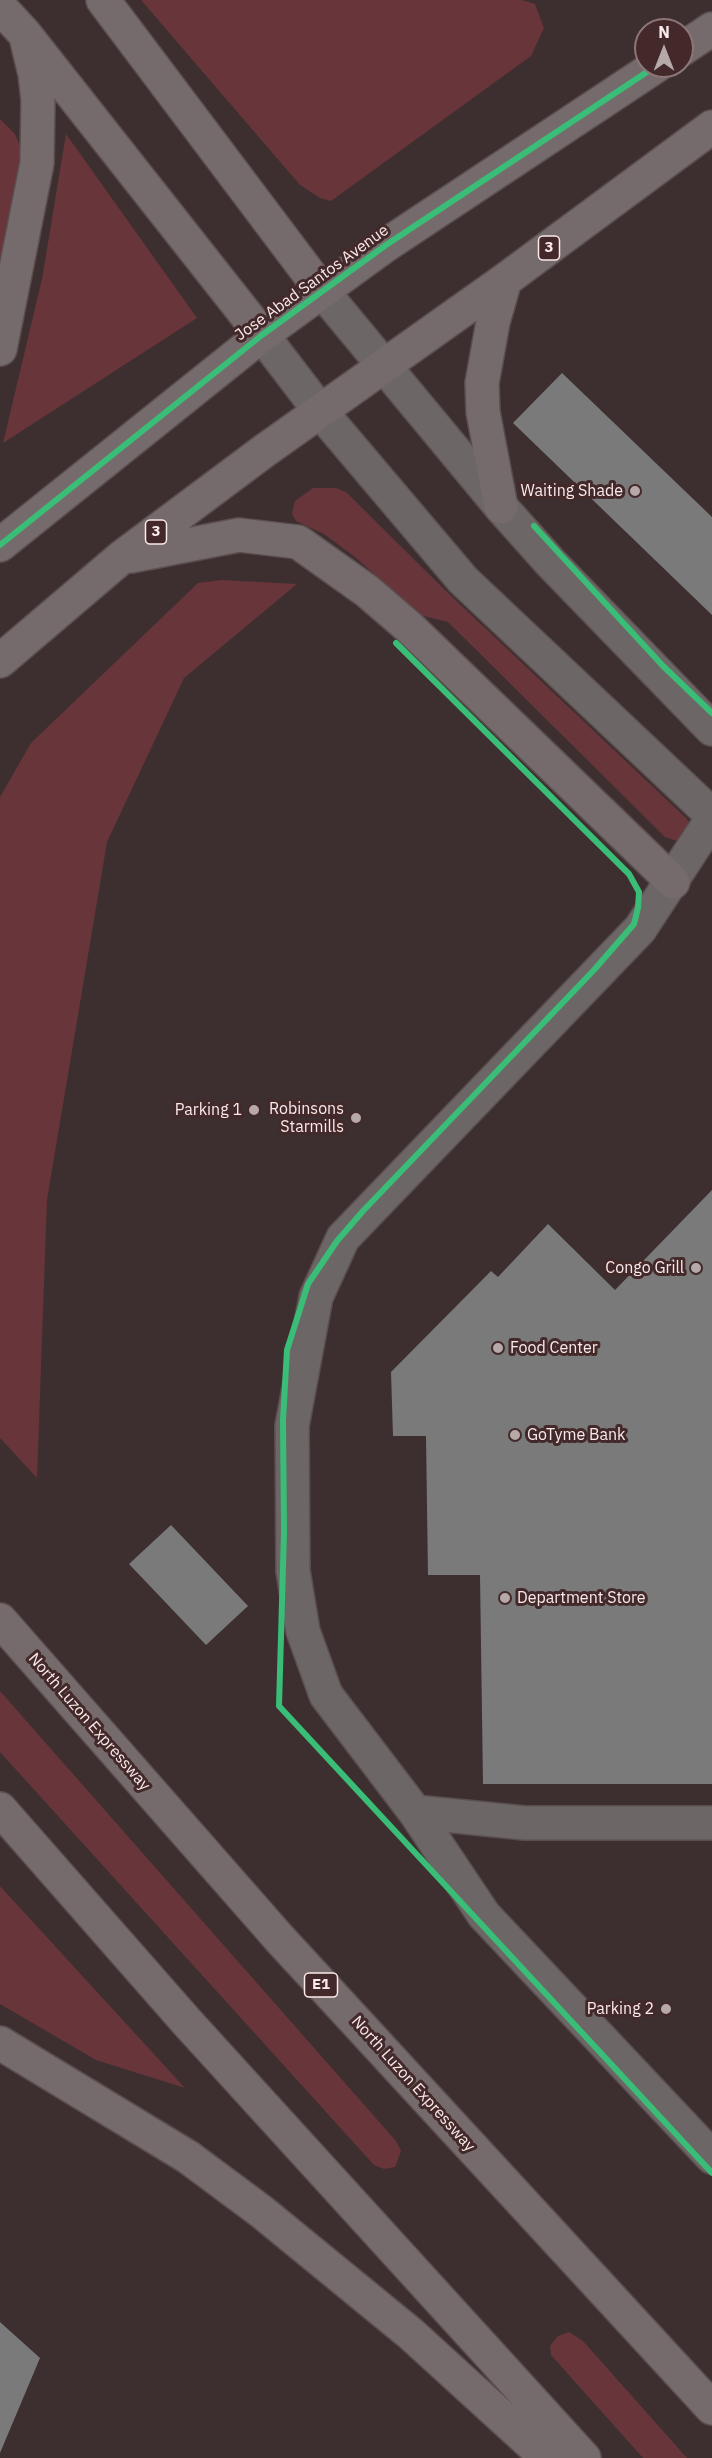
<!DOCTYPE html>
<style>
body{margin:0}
#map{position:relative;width:712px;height:2458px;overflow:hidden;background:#3d2f30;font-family:"IBM Plex Sans",sans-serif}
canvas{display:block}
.north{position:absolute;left:634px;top:18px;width:60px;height:60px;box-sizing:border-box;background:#43292a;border:2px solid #8d7677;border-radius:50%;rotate:0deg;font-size:16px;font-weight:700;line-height:24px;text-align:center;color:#fbeaea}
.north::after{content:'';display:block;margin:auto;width:21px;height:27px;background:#b8a9a9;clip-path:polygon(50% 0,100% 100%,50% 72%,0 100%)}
</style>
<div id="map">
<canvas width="712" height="2458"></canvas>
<div class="north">N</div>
</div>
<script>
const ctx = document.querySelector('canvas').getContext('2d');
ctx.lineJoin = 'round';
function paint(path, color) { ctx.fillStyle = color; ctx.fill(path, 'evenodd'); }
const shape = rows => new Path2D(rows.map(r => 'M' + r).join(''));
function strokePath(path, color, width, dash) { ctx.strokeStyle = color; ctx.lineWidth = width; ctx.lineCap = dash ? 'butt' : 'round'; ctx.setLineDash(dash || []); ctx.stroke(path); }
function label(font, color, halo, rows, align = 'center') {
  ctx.font = font + ' "IBM Plex Sans",sans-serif'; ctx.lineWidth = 6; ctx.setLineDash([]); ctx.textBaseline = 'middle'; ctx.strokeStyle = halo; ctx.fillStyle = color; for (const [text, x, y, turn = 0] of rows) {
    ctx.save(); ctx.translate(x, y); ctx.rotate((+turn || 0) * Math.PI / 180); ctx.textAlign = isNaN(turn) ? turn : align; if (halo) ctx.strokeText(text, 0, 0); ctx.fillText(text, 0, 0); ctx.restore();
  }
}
paint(shape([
 [141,0,522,0,535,4,544,28,531,56,331,201,320,198,300,185],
 [0,119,15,134,24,155,0,262],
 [66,134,197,318,3,443,42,279],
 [313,488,336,488,346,492,446,591,687,819,691,829,686,839,677,841,665,837,448,622,420,615,355,557,324,534,296,521,292,514,295,501],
 [221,580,297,584,184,678,107,842,47,1200,37,1478,0,1438,0,797,31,743,198,583],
 [0,1691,396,2141,401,2151,395,2167,384,2169,374,2165,0,1752],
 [0,1885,0,1886,185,2088,96,2060,0,2004],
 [569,2332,583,2341,687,2458,643,2458,551,2355,550,2346,558,2336]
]), '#67353a');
paint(shape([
 [562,373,712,517,712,615,513,423],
 [712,1190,712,1784,483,1784,480,1575,428,1575,426,1436,393,1436,391,1372,491,1271,498,1277,548,1224,615,1290],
 [171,1525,248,1606,206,1645,129,1564],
 [0,2322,40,2358,0,2453]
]), '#7a7a7a');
const minor = shape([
 [322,291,501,507,551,563,712,729],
 [262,335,320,411,463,580,712,815],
 [712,819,640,929,343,1238,316,1297,292,1426,293,1571,303,1631,326,1695,415,1812,484,1915,712,2157],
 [415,1812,525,1823,712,1823]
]);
const highway = shape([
 [103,0,322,291],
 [0,7,24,33,262,335],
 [682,49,712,29],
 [0,349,37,163,38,100,35,74,27,41],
 [501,507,483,412,482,383,493,322,505,280],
 [0,545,262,335,386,245,656,66],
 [131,556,239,535,298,542,367,591,410,628,673,882],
 [0,661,122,557,264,451,505,280,712,127],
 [0,1620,279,1938,712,2408],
 [0,1809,186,2021,584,2458],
 [0,2043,188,2157,262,2212,411,2334,547,2458]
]);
strokePath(minor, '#5b4e4f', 36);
strokePath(highway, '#5b4e4f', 36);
strokePath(minor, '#6c6666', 33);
strokePath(highway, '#766b6c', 33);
strokePath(shape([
 [534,526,663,666,712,713],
 [0,545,262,335,386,245,656,66],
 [396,643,629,874,639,892,638,908,634,924,594,970,363,1211,337,1241,308,1284,287,1350,283,1420,284,1532,279,1706,712,2173]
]), '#3abd76', 6);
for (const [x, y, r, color] of [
 [635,491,6,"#b8a9a9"],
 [254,1110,6,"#b8a9a9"],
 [356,1118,6,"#b8a9a9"],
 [696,1268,6,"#b8a9a9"],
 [498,1348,6,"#b8a9a9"],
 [515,1435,6,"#b8a9a9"],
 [505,1598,6,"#b8a9a9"],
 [666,2009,6,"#b8a9a9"]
]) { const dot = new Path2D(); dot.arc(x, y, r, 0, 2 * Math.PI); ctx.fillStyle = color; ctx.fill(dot); strokePath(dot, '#43292a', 2); }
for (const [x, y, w] of [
 [549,248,21],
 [156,532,21],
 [321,1985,33]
]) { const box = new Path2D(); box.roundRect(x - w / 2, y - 12, w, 24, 4.5); ctx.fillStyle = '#43292a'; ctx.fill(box); strokePath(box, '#fbeaea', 1.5); }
label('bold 15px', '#fbeaea', null, [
 ["3",549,248],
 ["3",156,532],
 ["E1",321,1985]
]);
label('16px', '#fbeaea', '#43292a', [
 ["Jose Abad Santos Avenue",312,283,-36],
 ["North Luzon Expressway",89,1722,49],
 ["North Luzon Expressway",413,2084,48]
]);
label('16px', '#fbeaea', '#43292a', [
 ["Waiting Shade",623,491],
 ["Robinsons",344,1109],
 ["Starmills",344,1127],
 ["Parking 1",242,1110],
 ["Congo Grill",684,1268],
 ["Food Center",510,1348,"left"],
 ["GoTyme Bank",527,1435,"left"],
 ["Department Store",517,1598,"left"],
 ["Parking 2",654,2009]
], 'right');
</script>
